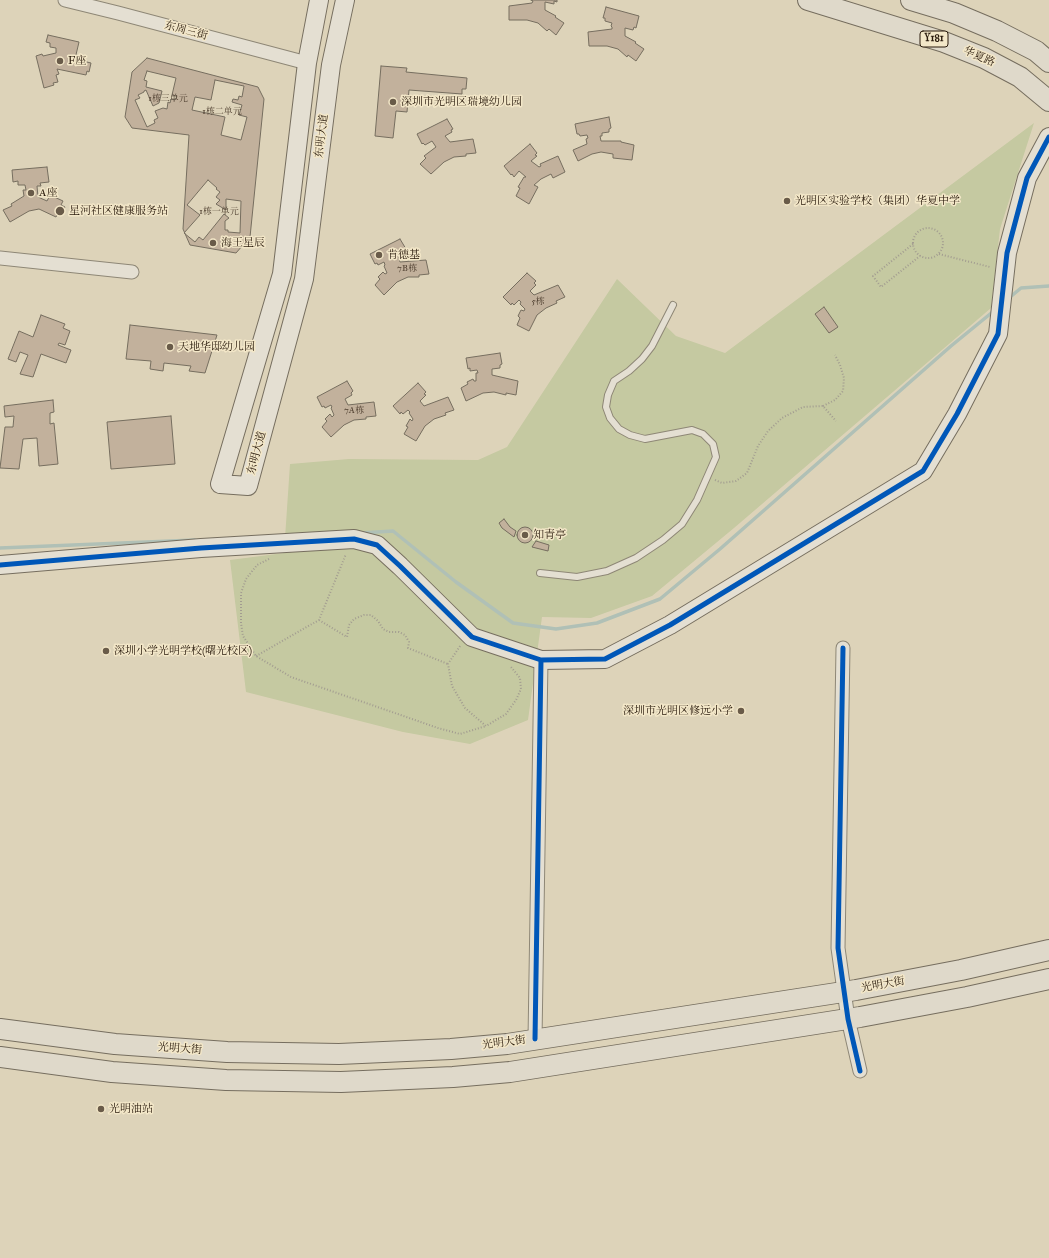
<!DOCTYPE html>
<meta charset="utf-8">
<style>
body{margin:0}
canvas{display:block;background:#ddd3b9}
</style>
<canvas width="1049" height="1258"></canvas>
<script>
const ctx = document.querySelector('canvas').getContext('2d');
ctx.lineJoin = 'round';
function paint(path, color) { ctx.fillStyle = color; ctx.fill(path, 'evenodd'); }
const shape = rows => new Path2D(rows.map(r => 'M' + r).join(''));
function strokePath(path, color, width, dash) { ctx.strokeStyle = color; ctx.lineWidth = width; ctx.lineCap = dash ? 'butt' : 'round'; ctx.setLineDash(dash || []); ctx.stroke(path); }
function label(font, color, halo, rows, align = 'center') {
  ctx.font = font + ' "IM FELL Great Primer","Noto Serif SC",serif'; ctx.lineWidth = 3; ctx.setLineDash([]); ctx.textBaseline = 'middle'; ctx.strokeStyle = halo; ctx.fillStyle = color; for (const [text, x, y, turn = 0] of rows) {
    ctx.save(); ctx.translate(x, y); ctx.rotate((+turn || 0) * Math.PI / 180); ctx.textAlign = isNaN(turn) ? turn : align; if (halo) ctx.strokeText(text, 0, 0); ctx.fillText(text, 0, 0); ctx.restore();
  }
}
paint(shape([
 [1034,123,1000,229,991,308,734,528,652,596,591,618,542,617,528,720,470,744,403,732,246,692,230,560,284,553,290,464,349,459,478,460,507,447,617,279,676,336,725,353]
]), '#c5c9a1');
strokePath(shape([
 [1009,298,1021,288,1049,286],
 [361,533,393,531,456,582,513,623,556,629,597,623,660,599,720,549,951,346,995,310],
 [0,548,195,540]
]), '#b0c0b6', 3.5);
const building = shape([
 [531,0,557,0,557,2,554,1,554,4,545,2,545,10,556,16,555,17,564,23,556,35,549,29,547,31,538,23,527,20,509,20,509,6,532,3,533,1,531,0],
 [606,7,639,16,636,28,634,27,633,30,625,28,625,36,636,42,635,43,644,49,636,61,628,55,627,57,618,49,607,46,589,46,588,32,612,29,612,27,611,26,612,23,605,21,605,18,603,18,606,7],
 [48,35,79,42,75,59,91,63,89,72,87,71,86,75,57,69,59,74,56,75,58,82,53,83,54,85,44,88,36,56,42,54,43,56,56,53,56,48,50,47,50,43,46,42,48,35],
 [147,58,258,87,264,99,250,237,236,253,190,245,183,229,189,135,132,128,125,117,132,72,147,58],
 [381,66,407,68,406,72,467,78,466,89,462,89,462,94,409,90,407,112,396,111,393,138,375,136,381,66],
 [147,71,176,78,172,95,177,96,175,100,171,99,170,103,168,102,167,109,163,108,155,111,158,118,154,120,155,123,147,127,135,100,140,98,138,95,144,92,144,91,146,90,153,106,159,103,162,91,146,87,147,81,144,80,147,71],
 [215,80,244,86,242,97,239,96,238,100,233,99,232,102,242,105,239,115,247,117,241,140,221,135,225,117,192,110,195,97,211,100,215,80],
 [609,117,611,128,609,129,609,132,602,133,602,136,600,136,601,141,621,141,621,142,634,145,632,160,613,158,613,154,601,152,592,154,578,161,573,150,587,144,586,139,588,138,587,135,580,136,579,134,577,134,575,124,609,117],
 [447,119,453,129,451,130,452,132,445,136,450,142,473,139,476,153,466,154,466,156,454,157,444,162,431,174,420,164,426,158,424,156,436,147,432,141,425,145,423,143,422,144,417,134,447,119],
 [530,144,537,153,535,155,537,156,531,161,539,167,541,166,540,164,558,156,565,172,553,178,551,174,541,179,534,185,538,187,529,204,516,196,520,188,518,187,524,177,526,177,519,171,514,177,512,174,511,175,504,166,530,144],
 [47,167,49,182,40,183,41,186,37,186,38,197,47,201,50,195,63,201,61,205,65,207,61,214,58,213,56,217,39,209,29,211,10,222,3,210,12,206,11,204,24,196,23,190,26,190,25,185,18,185,18,181,13,182,12,170,47,167],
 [208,180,217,188,216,189,220,192,216,197,220,200,216,204,226,210,226,199,241,201,240,233,228,232,228,230,225,230,225,221,229,218,224,214,203,240,199,237,195,242,184,233,200,215,187,205,208,180],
 [400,239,406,249,404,250,405,253,398,256,400,262,426,260,429,274,419,275,419,277,408,277,397,282,384,295,375,285,380,279,378,277,383,272,385,274,387,273,384,266,385,265,384,262,378,265,377,263,375,264,370,254,400,239],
 [527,273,536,281,534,283,536,285,530,291,534,295,558,285,565,297,556,301,557,303,546,308,537,315,529,331,517,325,520,318,518,316,521,310,524,311,525,309,520,304,521,302,519,300,514,305,512,303,511,305,503,297,527,273],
 [824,307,838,327,829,333,815,314,824,307],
 [41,315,65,324,63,328,70,331,65,345,59,343,58,345,71,350,66,363,41,354,33,377,20,374,28,355,20,352,16,362,8,359,19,331,33,337,41,315],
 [130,325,217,335,205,373,189,371,191,366,164,363,163,371,150,369,151,361,126,359,130,325],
 [500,353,502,364,500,365,500,368,492,369,492,375,518,381,516,395,506,393,506,395,494,392,483,393,466,401,461,388,468,384,467,382,473,379,474,381,476,381,476,373,478,373,477,370,470,371,470,368,468,369,466,358,500,353],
 [347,381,353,391,351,393,352,395,345,399,348,405,374,402,376,416,366,417,366,419,354,420,344,425,331,437,322,427,327,421,325,419,330,414,332,417,334,415,331,408,332,407,331,405,325,408,324,406,322,407,317,397,347,381],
 [418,383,426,392,424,394,426,395,420,401,424,406,448,397,454,410,445,413,446,415,434,419,425,426,416,441,404,434,408,427,406,426,410,419,412,421,413,419,409,413,410,412,408,410,403,414,401,412,400,414,393,406,418,383],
 [53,400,54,412,50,413,50,424,54,423,58,464,39,466,37,438,23,439,19,469,0,468,5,427,13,427,14,416,5,417,4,406,53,400],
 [171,416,175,464,111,469,107,422,171,416],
 [504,519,510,527,516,531,514,537,502,528,499,523,504,519],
 '517 535a8 8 0 1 1 16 0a8 8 0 1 1-16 0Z',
 [536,541,549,545,548,551,532,547,536,541]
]);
paint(building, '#c2b19c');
strokePath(building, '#766e5f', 1);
const lane = shape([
 [540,573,577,577,607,571,636,558,663,540,682,524,697,500,716,457,713,444,703,434,692,430,645,439,630,435,619,429,610,418,606,407,608,395,614,381,629,371,642,359,652,346,673,305]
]);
const street = shape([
 [65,0,118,13,307,63],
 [0,258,132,272],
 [843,648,838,948,848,1019,860,1071],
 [535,1039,541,660]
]);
const secondary = shape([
 [319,0,307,63,282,274,220,484,248,486,304,279,331,65,345,0],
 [0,565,201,548,354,539,377,545,400,566,472,637,541,660,605,659,670,625,923,471,957,414,998,334,1007,253,1027,178,1049,137]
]);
const primary = shape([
 [808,0,944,42,984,58,1020,77,1049,101],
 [911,0,954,13,997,31,1036,51,1049,62],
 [0,1029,115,1044,227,1052,339,1054,451,1049,507,1044,856,990,961,970,1049,950],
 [0,1057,112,1072,226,1080,341,1082,453,1077,510,1072,860,1017,967,997,1049,979]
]);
strokePath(lane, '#8e8776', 8);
strokePath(street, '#8e8776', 15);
strokePath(secondary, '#766e5f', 20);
strokePath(primary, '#766e5f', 22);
strokePath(shape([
 '913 243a15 15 0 1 1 30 0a15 15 0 1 1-30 0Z',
 [913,244,873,276,881,287,920,256],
 [939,254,990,267],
 [823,406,835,400,843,391,844,378,840,365,835,355],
 [715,480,722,483,736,481,747,473,758,446,768,431,782,418,803,407,823,406,836,421],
 [269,559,257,565,246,579,241,593,241,623,243,636,256,656,291,677,438,728,460,734,486,726],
 [319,620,347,637,349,625,354,619,364,615,371,615,378,621,383,629,389,632,399,632,405,635,409,642,408,648,448,664],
 [460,646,448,664,452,686,465,708,486,726,506,714,516,700,521,689,520,678,511,667],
 [256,656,319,620,346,554]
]), '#a29c90', 2, [1, 2]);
strokePath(lane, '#e4dfd2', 6);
strokePath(street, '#e4dfd2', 13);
strokePath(secondary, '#e4dfd2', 18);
strokePath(primary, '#dfd9ca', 20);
strokePath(shape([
 [0,565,201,548,354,539,377,545,400,566,472,637,541,660,605,659,670,625,923,471,957,414,998,334,1007,253,1027,178,1049,137],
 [843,648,838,948,848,1019,860,1071],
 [535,1039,541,660]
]), '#0057b8', 5);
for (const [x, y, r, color] of [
 [60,61,4,"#695b49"],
 [393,102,4,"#695b49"],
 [31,193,4,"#695b49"],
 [787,201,4,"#695b49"],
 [60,211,5,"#695b49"],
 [213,243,4,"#695b49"],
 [379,255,4,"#695b49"],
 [170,347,4,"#695b49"],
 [525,535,4,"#695b49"],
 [106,651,4,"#695b49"],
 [741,711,4,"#695b49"],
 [101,1109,4,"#695b49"]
]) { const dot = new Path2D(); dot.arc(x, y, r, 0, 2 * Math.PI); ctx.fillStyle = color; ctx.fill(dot); strokePath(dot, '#f3e7c8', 1.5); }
label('9px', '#504031', null, [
 ["1栋三单元",168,99],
 ["1栋二单元",222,112],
 ["1栋一单元",219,212],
 ["7B栋",407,269],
 ["5栋",538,302],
 ["7A栋",354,411]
]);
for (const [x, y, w] of [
 [934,39,28]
]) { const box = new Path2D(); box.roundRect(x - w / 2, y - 8, w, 16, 3); ctx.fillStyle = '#f3e7c8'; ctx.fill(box); strokePath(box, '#2a1b0d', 1); }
label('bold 10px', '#2a1b0d', null, [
 ["Y181",934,39]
]);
label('11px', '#2a1b0d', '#f3e7c8', [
 ["东周三街",186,31,15],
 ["华夏路",979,57,24],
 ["东明大道",322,136,-83],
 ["东明大道",257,453,-75],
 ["光明大街",883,985,-10],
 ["光明大街",504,1043,-7],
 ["光明大街",180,1049,4]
]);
label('11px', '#2a1b0d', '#f3e7c8', [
 ["F座",68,61],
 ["深圳市光明区瑞境幼儿园",401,102],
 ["A座",39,193],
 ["光明区实验学校（集团）华夏中学",795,201],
 ["星河社区健康服务站",69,211],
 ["海王星辰",221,243],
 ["肯德基",387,255],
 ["天地华邸幼儿园",178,347],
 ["知青亭",533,535],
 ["深圳小学光明学校(曙光校区)",114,651],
 ["深圳市光明区修远小学",733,711,"right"],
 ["光明油站",109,1109]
], 'left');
</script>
